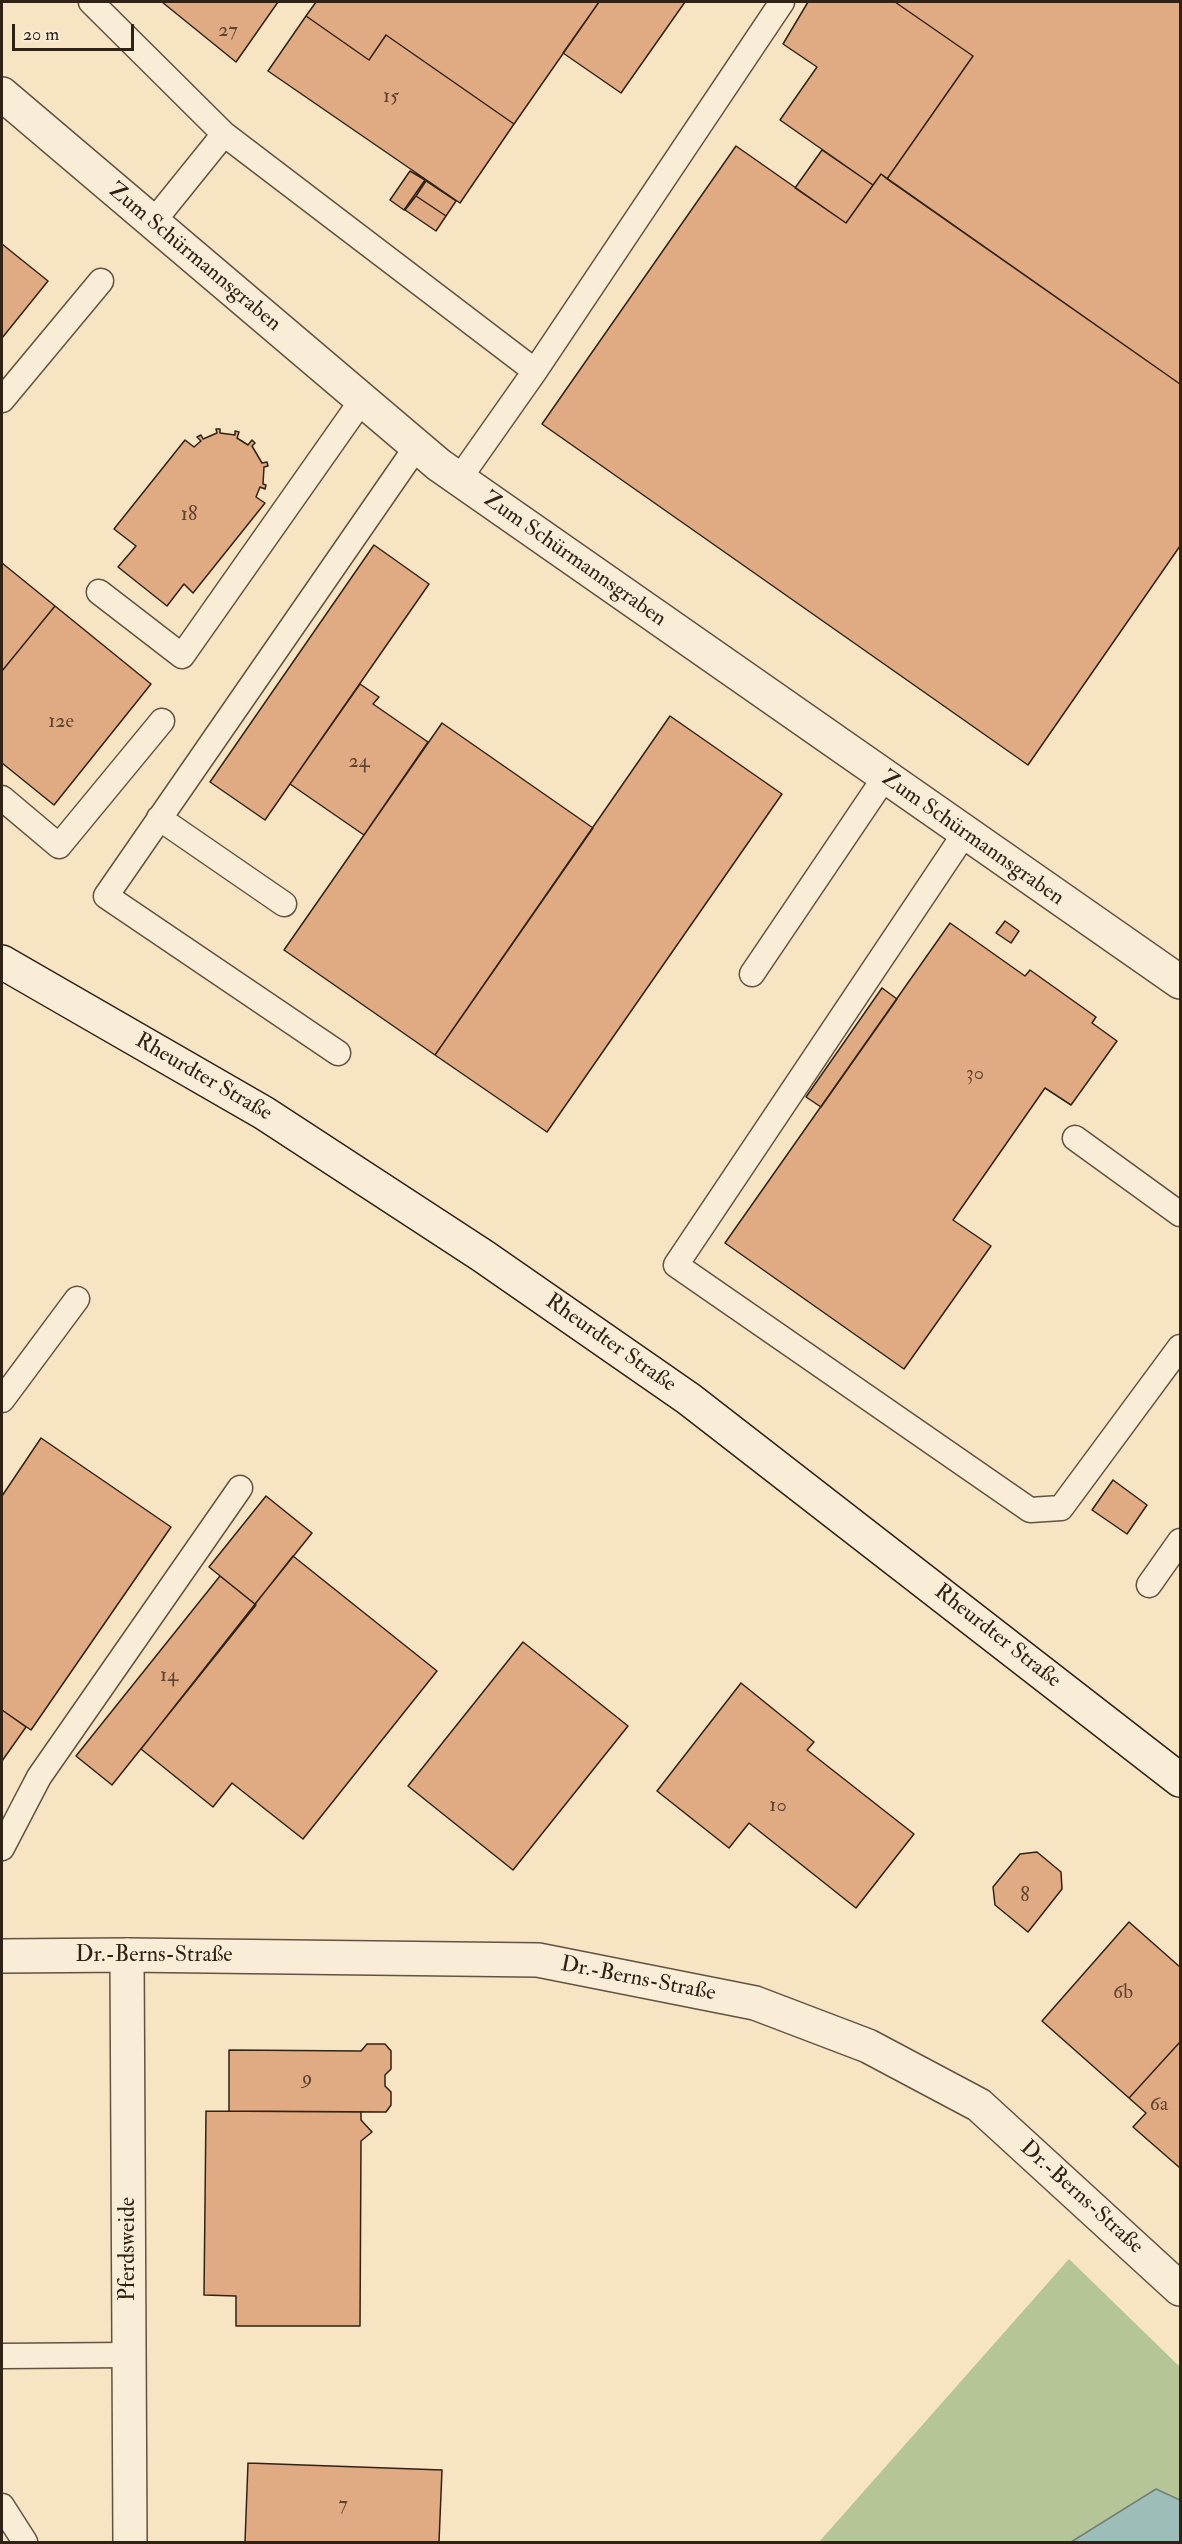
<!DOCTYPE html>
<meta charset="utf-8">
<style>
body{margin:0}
#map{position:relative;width:1182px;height:2544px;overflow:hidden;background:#f6e4c2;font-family:"IM FELL Double Pica",serif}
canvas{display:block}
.frame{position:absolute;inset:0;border:3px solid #312216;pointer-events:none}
.scale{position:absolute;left:12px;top:24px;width:122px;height:27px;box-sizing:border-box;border:3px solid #312216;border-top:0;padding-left:8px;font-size:18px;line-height:21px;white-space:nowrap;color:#312216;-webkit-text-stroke:4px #f9edd7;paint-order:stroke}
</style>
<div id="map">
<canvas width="1182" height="2544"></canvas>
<div class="frame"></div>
<div class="scale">20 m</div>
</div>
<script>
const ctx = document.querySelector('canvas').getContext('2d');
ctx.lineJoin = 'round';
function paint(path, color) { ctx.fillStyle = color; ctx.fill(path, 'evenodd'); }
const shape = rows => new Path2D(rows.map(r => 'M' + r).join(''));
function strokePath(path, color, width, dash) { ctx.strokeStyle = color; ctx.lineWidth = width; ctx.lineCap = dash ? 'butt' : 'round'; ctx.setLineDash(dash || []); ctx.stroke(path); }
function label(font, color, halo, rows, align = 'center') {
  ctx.font = font + ' "IM FELL Double Pica",serif'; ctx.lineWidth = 5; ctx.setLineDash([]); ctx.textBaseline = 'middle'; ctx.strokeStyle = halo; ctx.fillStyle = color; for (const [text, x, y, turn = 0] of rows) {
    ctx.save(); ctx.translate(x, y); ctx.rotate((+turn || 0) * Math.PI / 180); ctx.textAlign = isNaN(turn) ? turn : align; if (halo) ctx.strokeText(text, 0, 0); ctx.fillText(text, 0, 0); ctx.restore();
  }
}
paint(shape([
 [1069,2259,1180,2367,1180,2500,1156,2489,1071,2542,819,2542]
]), '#b6c598');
const water = shape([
 [1156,2489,1180,2500,1180,2542,1071,2542,1156,2489]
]);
paint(water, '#9dbeb8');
strokePath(water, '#728077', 1.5);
const building = shape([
 [162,2,278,2,236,62,162,2],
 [316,2,599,2,514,124,386,35,369,60,306,16,316,2],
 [599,2,685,2,621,93,563,53,599,2],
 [808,2,895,2,973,56,887,179,881,174,873,185,780,120,817,67,783,44,808,2],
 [895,2,1180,2,1180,384,887,179,973,56,895,2],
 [306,16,369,60,386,35,514,124,460,203,268,71,306,16],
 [736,146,846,223,881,174,1180,384,1180,546,1028,765,542,424,736,146],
 [822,150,873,185,846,223,795,188,822,150],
 [410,171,425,180,404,210,390,200,410,171],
 [426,181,456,201,446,216,416,196,426,181],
 [416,196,446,216,436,231,405,210,416,196],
 [2,244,48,281,2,338,2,244],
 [216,429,220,429,220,433,235,435,235,431,239,432,237,438,248,445,252,440,255,443,252,446,262,463,267,462,268,466,264,467,263,484,266,485,265,489,260,487,256,497,265,503,193,593,184,584,167,606,118,567,136,546,114,529,185,440,194,447,201,441,197,437,201,435,203,439,217,433,216,429],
 [374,545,429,584,265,820,210,782,374,545],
 [2,563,55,606,2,671,2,563],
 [55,606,151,684,54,805,2,763,2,671,55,606],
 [360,684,379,697,373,704,428,742,364,835,290,784,360,684],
 [670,716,782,794,547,1132,435,1055,670,716],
 [442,723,593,828,435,1055,284,950,442,723],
 [1005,921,1019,931,1011,943,996,933,1005,921],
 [950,923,1025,976,1030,970,1096,1017,1092,1023,1117,1041,1071,1105,1045,1088,953,1220,991,1246,904,1369,725,1243,950,923],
 [882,988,897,999,821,1107,806,1097,882,988],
 [41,1438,171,1527,31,1730,2,1710,2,1496,41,1438],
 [1113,1480,1147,1505,1127,1534,1092,1510,1113,1480],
 [266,1496,312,1533,255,1604,209,1567,266,1496],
 [293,1556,437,1671,303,1839,232,1783,213,1807,141,1749,293,1556],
 [220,1576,256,1605,112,1785,76,1756,220,1576],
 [523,1642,628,1726,513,1870,408,1786,523,1642],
 [741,1683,814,1742,807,1750,914,1834,856,1908,749,1823,729,1848,657,1791,741,1683],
 [2,1710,26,1727,2,1761,2,1710],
 [1037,1852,1061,1872,1062,1889,1028,1932,995,1905,993,1887,1020,1854,1037,1852],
 [1129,1922,1180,1967,1180,2042,1129,2098,1042,2021,1129,1922],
 [1180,2042,1180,2168,1133,2127,1146,2113,1129,2098,1180,2042],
 [367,2044,385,2044,391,2051,391,2069,385,2075,385,2086,391,2092,391,2105,386,2112,229,2111,229,2050,361,2051,367,2044],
 [206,2111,361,2112,361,2120,372,2132,361,2141,360,2326,236,2326,236,2296,204,2295,206,2111],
 [248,2463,442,2470,439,2542,245,2542,248,2463]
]);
paint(building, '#e0aa83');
strokePath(building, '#312216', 1.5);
const lane = shape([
 [91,2,224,134,153,222],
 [224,134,535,371,459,479],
 [535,371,782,2],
 [2,400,101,281],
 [99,592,182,656,362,400],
 [2,798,59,846,162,721],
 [159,818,284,904],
 [965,833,676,1265,1030,1510,1061,1508,1180,1347],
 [752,974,885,777],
 [338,1053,106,896,417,446],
 [1075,1138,1180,1214],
 [2,1400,77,1299],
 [1149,1585,1180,1541],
 [2,1848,39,1777,240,1488],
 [2,2356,129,2355],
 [2,2506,25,2542]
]);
const street = shape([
 [2,94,439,465,1180,982],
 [127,1955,130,2542],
 [2,1956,127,1955,538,1960,755,2003,868,2046,979,2105,1180,2289]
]);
const secondary = shape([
 [2,962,264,1113,483,1256,689,1399,1180,1780]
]);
strokePath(lane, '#625241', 27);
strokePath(street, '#625241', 36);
strokePath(secondary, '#312216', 36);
strokePath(lane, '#f9edd7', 24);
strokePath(street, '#f9edd7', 33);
strokePath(secondary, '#f9edd7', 33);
label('20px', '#5d4431', null, [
 ["27",228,32],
 ["15",391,98],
 ["18",189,516],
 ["12e",61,723],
 ["24",359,763],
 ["30",975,1075],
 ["14",169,1677],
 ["10",778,1807],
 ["8",1025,1897],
 ["6b",1123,1994],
 ["9",307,2080],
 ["6a",1159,2106],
 ["7",343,2506]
]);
label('22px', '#312216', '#f9edd7', [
 ["Zum Schürmannsgraben",194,258,40],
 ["Zum Schürmannsgraben",574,560,35],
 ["Zum Schürmannsgraben",972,839,35],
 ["Rheurdter Straße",203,1078,30],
 ["Rheurdter Straße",610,1344,35],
 ["Rheurdter Straße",997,1637,38],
 ["Dr.-Berns-Straße",154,1956],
 ["Dr.-Berns-Straße",638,1980,11],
 ["Dr.-Berns-Straße",1081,2198,42],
 ["Pferdsweide",129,2249,-90]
]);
</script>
